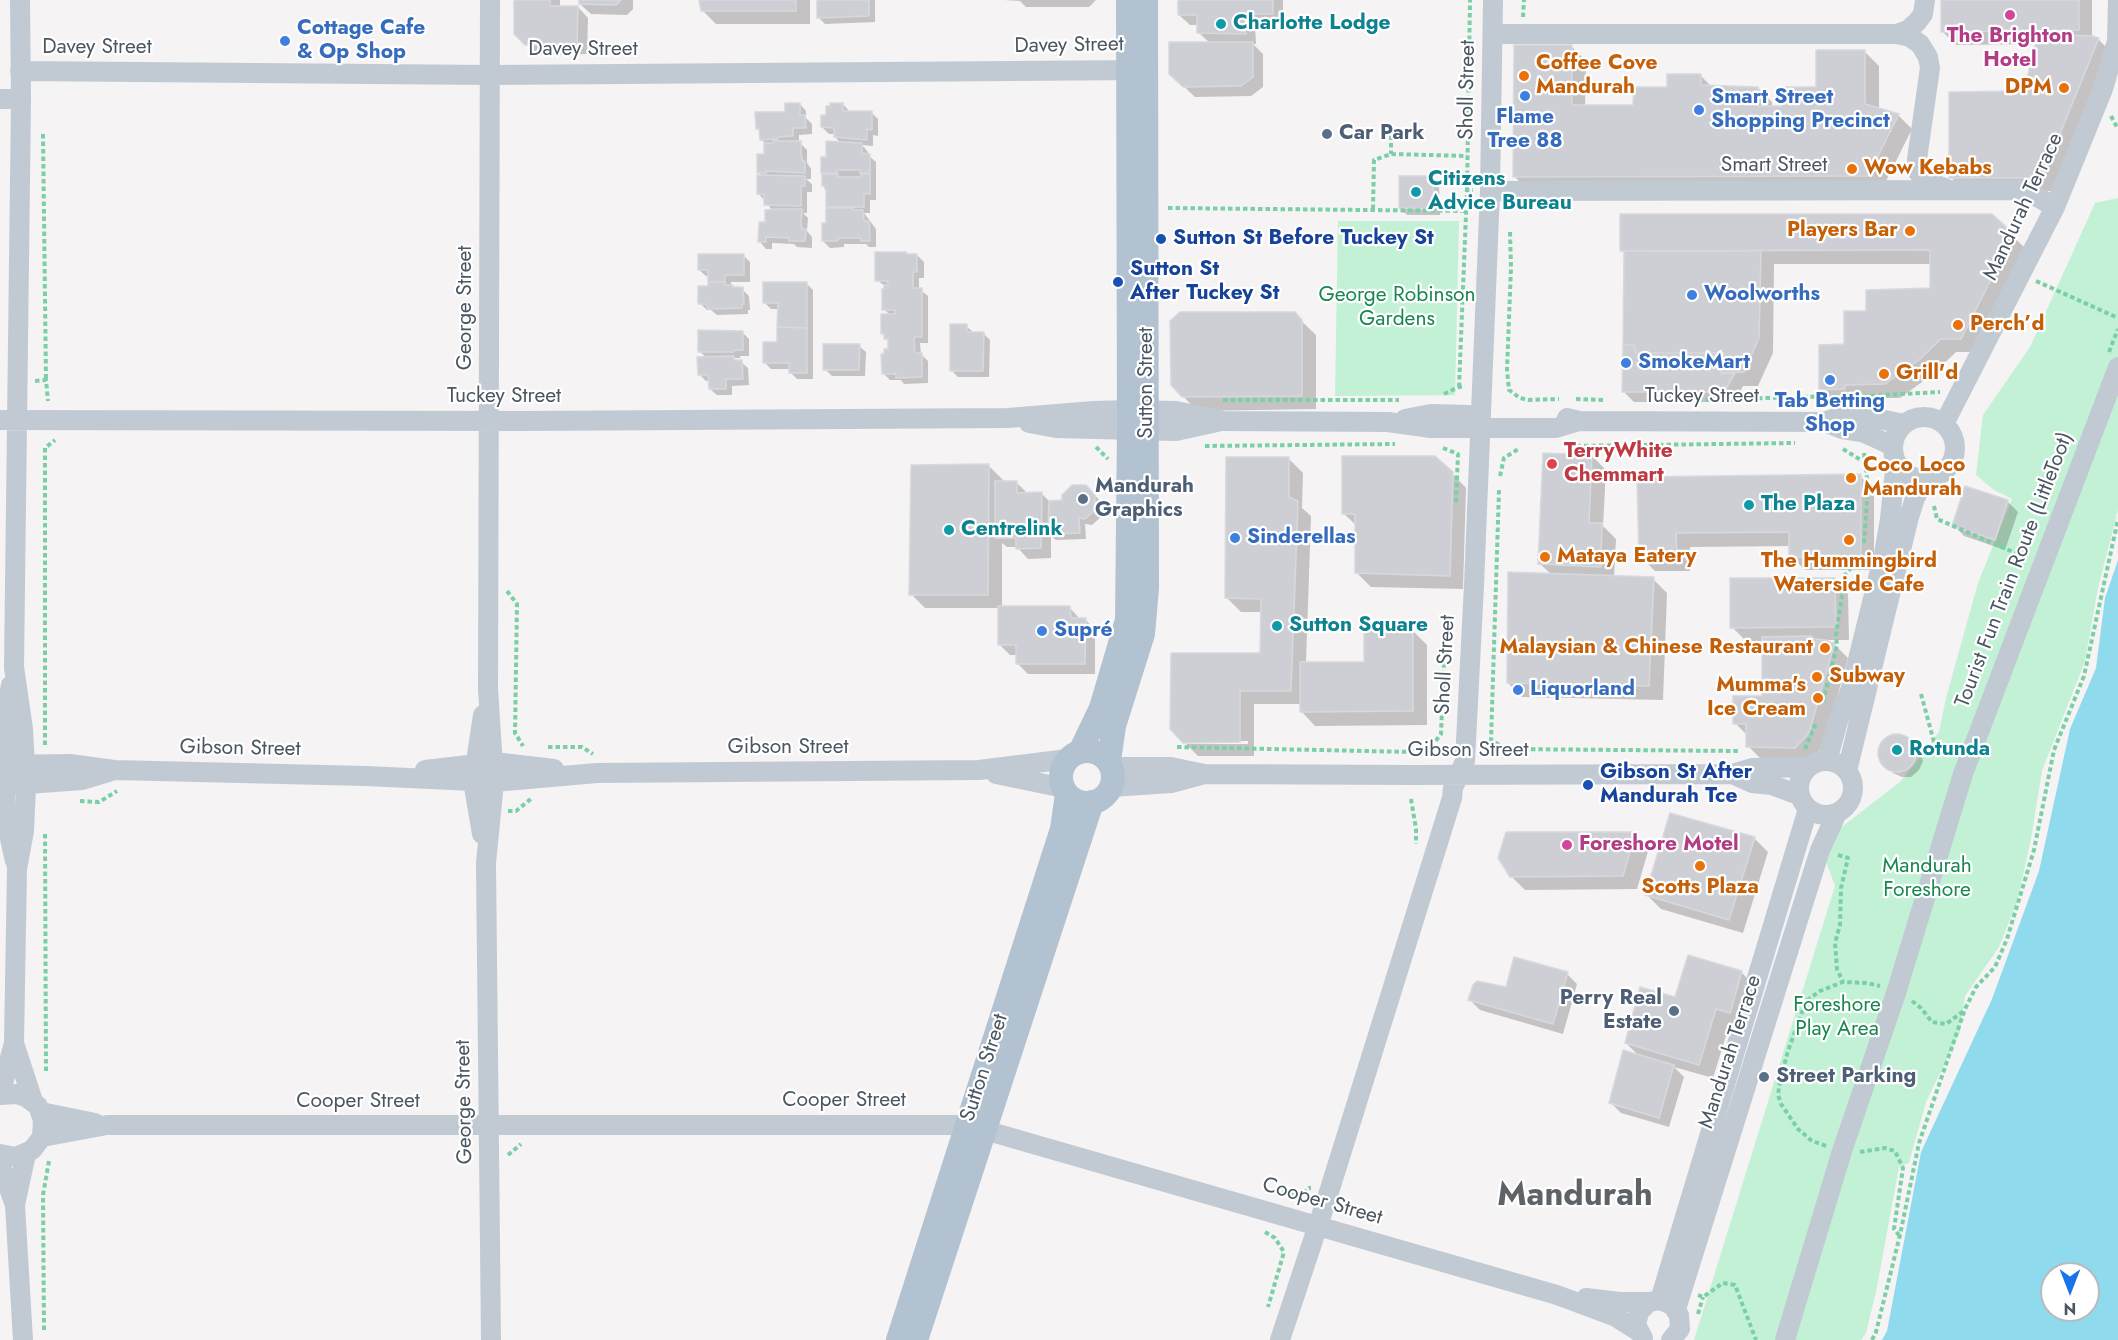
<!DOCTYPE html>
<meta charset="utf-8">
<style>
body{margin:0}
#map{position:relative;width:2118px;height:1340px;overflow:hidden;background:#f5f3f3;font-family:Jost,sans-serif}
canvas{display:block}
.north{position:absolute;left:2040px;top:1262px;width:60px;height:60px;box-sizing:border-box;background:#fff;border:2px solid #b7bbc0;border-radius:50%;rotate:180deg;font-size:16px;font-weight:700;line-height:24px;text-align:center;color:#4a5661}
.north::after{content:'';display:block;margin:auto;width:21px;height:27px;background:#1a73e8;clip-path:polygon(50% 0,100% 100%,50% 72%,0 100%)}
</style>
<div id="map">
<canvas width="2118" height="1340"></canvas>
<div class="north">N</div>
</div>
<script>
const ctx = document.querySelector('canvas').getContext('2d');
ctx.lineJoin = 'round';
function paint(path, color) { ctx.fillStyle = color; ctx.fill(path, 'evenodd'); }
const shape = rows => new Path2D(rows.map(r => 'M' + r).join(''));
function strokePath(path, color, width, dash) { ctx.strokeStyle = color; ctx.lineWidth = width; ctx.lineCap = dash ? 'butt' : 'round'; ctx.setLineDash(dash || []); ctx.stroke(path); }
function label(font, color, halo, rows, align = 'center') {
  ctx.font = font + ' Jost,sans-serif'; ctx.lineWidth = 4.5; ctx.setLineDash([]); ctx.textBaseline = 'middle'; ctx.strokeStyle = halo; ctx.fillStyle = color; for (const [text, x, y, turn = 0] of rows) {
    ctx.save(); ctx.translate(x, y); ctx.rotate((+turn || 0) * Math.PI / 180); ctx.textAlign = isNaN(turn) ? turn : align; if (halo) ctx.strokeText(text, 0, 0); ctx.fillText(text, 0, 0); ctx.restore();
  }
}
paint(shape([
 [2118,198,2118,510,2098,588,2085,661,2042,771,2031,839,2017,902,1999,947,1965,996,1960,1032,1926,1102,1909,1163,1899,1167,1876,1292,1866,1333,1861,1340,1694,1340,1835,886,1824,856,1839,829,1901,781,1939,732,1946,698,1978,583,2012,499,1994,490,1976,475,1983,415,2030,347,2095,203],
 [1338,221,1459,221,1455,395,1335,396]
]), '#c3f1d5');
paint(shape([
 [2118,560,2118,1340,1882,1340,1887,1331,1921,1152,1992,999,2039,871,2070,729,2096,668,2105,598],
 [2052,1274,2088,1274,2088,1310,2052,1310]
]), '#90daee');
paint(shape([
 [516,0,560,0,560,7,578,7,588,18,587,54,537,55,516,34],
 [580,0,633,0,633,9,627,15,591,14,580,4],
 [701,0,810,0,810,24,716,24,702,10],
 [818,0,875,0,875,22,825,24,818,17],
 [1004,0,1096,0,1089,7,1026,7,1020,1],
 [1180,0,1283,0,1283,24,1255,24,1256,44,1253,44,1263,54,1263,87,1251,96,1195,97,1171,74,1210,43,1199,33,1199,25,1190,25,1179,15],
 [1942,0,2092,0,2092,38,2098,39,2112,53,2056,191,1965,191,1951,177,2025,93,2037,44,1956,45,1942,31],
 [1572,47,1586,61,1585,107,1635,107,1668,89,1700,75,1712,87,1758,88,1772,102,1772,108,1784,108,1818,89,1865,52,1879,66,1879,110,1898,115,1912,129,1882,189,1528,190,1514,176],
 [800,104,806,111,806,118,812,124,812,134,799,135,799,142,807,150,807,163,811,169,811,179,806,179,812,184,812,192,807,192,807,213,803,213,808,218,807,231,812,237,812,248,797,247,794,244,772,243,772,249,766,249,760,242,773,211,759,194,762,176,759,173,766,156,766,144,761,139,761,132,757,128],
 [843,104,849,111,872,113,878,119,878,136,873,135,873,146,862,145,868,152,868,155,876,162,876,200,870,200,870,213,864,213,876,229,876,247,869,247,866,244,844,244,844,247,830,248,823,241,831,210,828,206,827,189,823,185,826,176,823,172,828,159,842,144,835,137,835,134,829,134,822,127,827,116],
 [1433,178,1439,184,1440,215,1407,215,1400,208],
 [1992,216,2027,250,1975,352,1956,352,1933,374,1900,398,1858,398,1858,403,1835,403,1821,389,1846,346,1932,290,1932,264,1774,264,1773,353,1758,386,1743,386,1735,402,1634,402,1623,391,1625,254,1622,251],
 [906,253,908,255,917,255,924,262,924,278,919,278,919,289,928,296,928,343,920,343,921,354,928,361,928,383,904,384,901,380,890,380,883,373,890,350,890,342,883,333,890,315,884,309,886,287,877,280],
 [743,255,750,262,750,282,731,282,731,287,742,289,749,296,750,310,748,310,748,314,717,315,711,310,707,310,700,303,709,288,709,276,706,276,699,270],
 [806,283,813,290,813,379,797,379,790,372,790,369,771,369,764,362,779,344,779,309,771,309,764,302],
 [1294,314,1316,335,1316,409,1197,411,1183,396],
 [966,326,974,333,983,333,990,340,989,377,958,377,951,370],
 [742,332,749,339,749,356,740,356,740,358,734,358,737,362,741,362,748,368,749,385,732,386,732,395,717,395,710,389,710,381,706,381,699,374,707,358,699,351],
 [859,346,866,352,865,376,832,376,825,369],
 [1592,456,1606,470,1603,526,1616,539,1614,577,1653,579,1667,593,1663,700,1522,697,1508,683,1552,575,1539,563],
 [1289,459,1303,473,1302,508,1311,516,1306,663,1366,663,1413,631,1427,645,1427,725,1315,726,1301,711,1301,704,1254,704,1254,756,1198,756,1186,744,1248,744,1248,741,1183,741,1261,655,1262,612,1241,612,1227,598],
 [989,466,1003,480,1003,483,1017,483,1028,494,1042,494,1050,502,1064,502,1086,486,1102,503,1101,517,1092,525,1085,524,1086,539,1056,540,1051,536,1051,558,1028,559,1017,547,1007,547,1002,543,1002,607,1069,607,1080,619,1085,619,1095,630,1095,674,1028,674,1018,664,1018,655,1010,655,1000,645,999,608,925,608,911,594],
 [1452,473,1466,488,1463,589,1371,587,1357,573,1357,526,1344,514],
 [1860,476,1874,490,1874,570,1805,570,1791,556,1791,546,1690,547,1690,571,1655,571,1641,557,1639,479],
 [1966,488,2008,502,2018,512,2005,550,1964,536,1954,525],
 [1834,579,1848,594,1849,640,1823,640,1823,642,1834,644,1848,658,1823,747,1809,761,1762,760,1748,746,1748,736,1735,723,1763,697,1763,641,1746,641,1732,627],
 [1896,735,1905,737,1920,752,1923,761,1919,770,1911,777,1902,777,1893,773,1880,757,1881,747,1886,739],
 [1635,834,1649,848,1637,889,1525,890,1511,876],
 [1754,838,1768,852,1743,933,1661,909,1647,895],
 [1741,972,1755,986,1744,1026,1730,1023,1713,1078,1674,1067,1684,1077,1669,1127,1621,1113,1610,1102,1640,1057,1626,1043,1676,999],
 [1567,974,1577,984,1563,1034,1480,1010,1470,1000]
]), '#0003');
const building = shape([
 [514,0,550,0,550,6,578,6,577,45,525,45,514,34,514,0],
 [579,0,621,0,616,5,579,4,579,0],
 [699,0,796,0,796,11,701,11,699,0],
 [817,0,869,0,869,16,817,18,817,0],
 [1178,0,1273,0,1273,14,1245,14,1246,34,1197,33,1197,15,1178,15,1178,0],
 [1941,0,2079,0,2079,30,1941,32,1941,0],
 [2038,34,2092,36,2099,38,2042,178,1949,178,1949,92,2024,91,2038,34],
 [1169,42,1253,42,1253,77,1241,86,1183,87,1169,74,1169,42],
 [1514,45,1572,45,1572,105,1633,105,1634,87,1667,87,1667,74,1701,74,1701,85,1758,87,1758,106,1782,106,1782,87,1816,87,1816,50,1865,50,1865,104,1899,114,1868,176,1513,177,1514,45],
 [785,103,800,103,800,115,805,115,806,128,793,128,793,136,778,137,778,139,760,140,759,129,756,129,755,112,785,112,785,103],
 [830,103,843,103,843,111,872,111,872,130,867,129,867,140,834,137,834,128,821,127,821,115,826,115,826,106,830,106,830,103],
 [773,141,801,141,801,156,802,156,802,161,805,161,805,173,766,171,766,173,757,173,757,154,764,154,764,143,773,143,773,141],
 [826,141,862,143,862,153,870,154,870,173,860,173,861,170,837,170,837,173,821,173,821,157,826,157,826,141],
 [822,174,838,174,838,177,861,177,861,174,870,174,870,194,864,194,864,207,826,207,826,191,824,186,822,186,822,174],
 [757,175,805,176,805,186,801,186,801,206,764,205,764,194,757,194,757,175],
 [1399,176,1433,176,1434,209,1399,208,1399,176],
 [826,208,853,208,853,210,863,210,864,221,869,221,870,241,861,241,861,238,838,238,838,241,822,241,822,223,826,223,826,208],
 [774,209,802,209,801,224,802,229,806,229,805,241,789,241,789,238,766,237,766,242,758,242,759,222,765,222,765,210,774,209],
 [1620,214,1992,214,2014,234,1961,339,1941,339,1919,360,1885,384,1845,385,1845,389,1819,390,1819,345,1844,344,1844,311,1866,311,1866,290,1930,288,1930,250,1620,251,1620,214],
 [1624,251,1761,251,1759,338,1744,372,1721,373,1724,353,1636,353,1634,345,1623,345,1624,251],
 [875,252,906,252,906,254,917,254,917,272,913,272,913,288,922,288,922,337,914,337,915,353,922,353,922,377,896,378,896,374,882,374,881,354,884,354,884,349,888,349,888,339,884,339,884,334,881,334,881,314,895,314,895,310,882,310,882,289,884,289,884,285,888,285,888,281,875,281,875,252],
 [698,254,744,254,744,275,725,275,725,282,708,282,708,270,698,270,698,254],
 [708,282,725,282,725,285,733,285,733,287,743,287,744,304,742,304,742,308,708,309,706,304,698,304,698,286,708,286,708,282],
 [763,282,807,282,807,328,777,327,778,303,763,303,763,282],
 [1180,312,1295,312,1302,320,1302,396,1182,397,1171,385,1170,321,1180,312],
 [950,324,967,324,967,332,984,332,983,371,950,371,950,324],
 [777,327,807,328,807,373,789,373,789,363,763,363,763,342,777,342,777,327],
 [698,330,743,331,743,350,734,350,734,352,698,352,698,330],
 [823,344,860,344,859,370,823,370,823,344],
 [1623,345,1634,345,1636,353,1724,353,1721,373,1735,373,1724,392,1622,392,1623,345],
 [734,356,734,360,742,360,743,379,726,379,726,389,709,389,708,375,698,375,697,357,734,356],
 [1543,453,1592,455,1589,523,1602,523,1601,567,1538,564,1543,453],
 [1342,456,1435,456,1453,472,1450,576,1355,573,1355,514,1342,514,1342,456],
 [1226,457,1289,457,1289,497,1298,501,1291,691,1240,691,1240,742,1183,743,1170,729,1171,653,1260,653,1261,599,1225,598,1226,457],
 [989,464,988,595,909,595,911,465,989,464],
 [1861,474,1861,557,1789,557,1789,532,1676,533,1677,557,1639,558,1637,477,1861,474],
 [995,481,1017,481,1017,493,1042,492,1041,548,1016,549,1016,538,995,538,995,481],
 [1072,485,1086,485,1095,495,1095,510,1085,519,1079,518,1080,533,1048,534,1049,501,1062,500,1062,495,1072,485],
 [1965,486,2008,500,1995,540,1952,526,1965,486],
 [1508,572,1654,577,1649,686,1507,683,1508,572],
 [1730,578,1835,578,1836,627,1730,628,1730,578],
 [998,606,1070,606,1071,618,1086,618,1085,664,1016,664,1016,645,998,645,998,606],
 [1364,629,1413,629,1413,711,1300,712,1300,662,1364,662,1364,629],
 [1811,636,1815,639,1826,640,1831,643,1835,642,1809,733,1795,748,1746,747,1746,724,1733,724,1733,696,1762,696,1762,637,1811,636],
 '1878 753a19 19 0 1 1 38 0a19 19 0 1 1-38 0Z',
 [1670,813,1755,837,1729,920,1645,895,1670,813],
 [1506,832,1636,832,1623,876,1510,877,1498,858,1506,832],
 [1688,955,1742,971,1730,1013,1716,1009,1699,1065,1625,1043,1640,987,1675,997,1688,955],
 [1514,957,1568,972,1553,1024,1468,1000,1473,985,1477,981,1506,987,1514,957],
 [1623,1050,1674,1065,1659,1118,1609,1103,1623,1050]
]);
paint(building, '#cdcfd5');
strokePath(building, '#d7d9de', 1.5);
strokePath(shape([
 [1523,17,1524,0],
 [2111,116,2118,129],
 [1391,128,1391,154],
 [43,134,46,380],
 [1467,190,1470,0],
 [1168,208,1466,211],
 [1373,209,1374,160,1391,154,1467,156],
 [1510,232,1511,267,1507,370,1509,390,1520,398,1528,400,1559,399],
 [2036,281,2118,318],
 [2109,352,2118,329],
 [35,381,46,380,48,401],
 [1459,387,1467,190,1473,190],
 [1444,394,1459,387,1465,386],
 [1863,396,1940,392],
 [1576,399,1604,400],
 [1223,400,1399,400],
 [1698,400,1838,396],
 [1205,446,1395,444],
 [1569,446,1795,443],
 [1096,447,1108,459],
 [1443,448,1458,454,1456,503],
 [1843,449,1864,462],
 [1864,453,1868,487,1877,489],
 [1500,476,1504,458,1520,448],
 [1499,490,1491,740,1506,749,1738,751],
 [1934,506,1937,519,2027,558],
 [1864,543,1868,487],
 [507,591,517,604,515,733,523,746],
 [1921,694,1937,753,1946,744,1954,746],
 [1823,702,1837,645,1836,635,1845,575,1863,554],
 [45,745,45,448,55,440],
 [548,747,582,747,593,754],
 [1177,747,1413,752,1431,747,1441,734,1445,641,1452,618],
 [1805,749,1816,723],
 [1411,799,1416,829,1416,844],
 [80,801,99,802,117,791],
 [508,811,516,811,532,798],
 [45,834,46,1073],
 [1838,855,1848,858,1841,888,1840,925,1835,943,1837,969,1843,982],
 [1912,1001,1921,1008,1932,1022,1946,1024,1965,1010],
 [1826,1146,1812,1141,1798,1129,1781,1104,1778,1095,1780,1081,1788,1051,1806,1001,1820,991,1843,982,1867,983,1880,986],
 [1860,1152,1885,1148,1895,1151,1903,1168,1894,1229,1899,1235],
 [508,1155,521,1144],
 [1276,1195,1282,1191,1292,1194,1302,1195,1309,1188,1311,1188],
 [1265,1232,1275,1238,1284,1252,1268,1307],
 [1698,1295,1703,1297,1723,1283,1735,1285,1756,1340],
 [1698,1314,1703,1297],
 [44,1330,43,1195,49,1161],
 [1872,1340,1876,1332,1900,1235,1919,1143,1965,1009,1976,987,1995,967,2007,939,2034,850,2054,750,2084,676,2118,519]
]), '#7ad0a6', 4, [4.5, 3]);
strokePath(shape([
 [490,0,488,689,494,782,486,863,491,1340],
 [1493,34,1897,34,1908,30,1917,22,1923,14,1925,0],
 [1897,34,1910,37,1920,44,1928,57,1930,68,1917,159,1918,172,1927,182,1945,188],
 [20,71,490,75,1143,70],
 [0,99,21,99],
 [1490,191,2025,190,2055,207],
 '1893 448a31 31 0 1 1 62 0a31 31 0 1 1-62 0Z',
 [1567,418,1579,421,1824,422,1842,416,1870,417,1904,424],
 [1405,419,1431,414,1469,415],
 [0,420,523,421,1008,418,1094,411,1129,410,1176,411,1223,421,1388,422,1431,428,1556,428,1579,421],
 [1824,422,1842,429,1862,432,1893,446],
 [1029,423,1056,428,1176,431,1217,422],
 [1944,424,2055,207,2103,89,2117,41,2118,0],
 [11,685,6,712,5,817,15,861],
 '1799 788a27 27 0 1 1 54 0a27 27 0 1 1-54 0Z',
 [1827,761,1838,721,1851,688,1884,554,1890,519,1896,461],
 [0,765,70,764,114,770,366,776,494,782,597,773,979,770,1068,759],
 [1112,767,1171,767,1204,774,1412,775,1732,774,1752,768,1809,767],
 [425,770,494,762,554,769],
 [1847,771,1909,517,1915,498,1926,479],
 [996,774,1064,788],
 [1732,774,1752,783,1772,785,1799,795],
 [14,785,82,780,109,772],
 [1111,787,1171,783,1201,775],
 [482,834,473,781,483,715],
 [14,1043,33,1101],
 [0,1094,14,1043,17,869,24,831,26,786,23,729,14,667,21,99,20,0],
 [0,1095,17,1094,26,1097,38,1106,43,1120,42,1137,32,1150,16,1157,0,1154],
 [41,1112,95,1123],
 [42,1137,107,1125,967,1125,1557,1295,1616,1317,1638,1331],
 [0,1164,15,1205],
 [1586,1298,1620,1302,1649,1302],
 [1660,1300,1808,809],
 [1676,1309,1820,850,1837,813],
 [1643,1338,1636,1325,1639,1312,1649,1302,1660,1300,1672,1305,1679,1315,1680,1329,1671,1340],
 [23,1340,15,1205,26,1154],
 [1280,1340,1329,1192,1452,798,1453,788,1465,761,1474,585,1490,191,1493,0],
 [1785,1340,1842,1151,1896,993,1963,774,2118,367]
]), '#c1cad2', 20);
strokePath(shape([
 '1061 777a26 26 0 1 1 52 0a26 26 0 1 1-52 0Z',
 [1080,752,1101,708,1127,620,1129,430,1128,0],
 [1109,761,1114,726,1143,634,1147,588,1146,0],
 [898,1340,1062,829,1067,794],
 [916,1340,1092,802]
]), '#b3c2d1', 24);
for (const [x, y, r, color] of [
 [2010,15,6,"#d1479c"],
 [1221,24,6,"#0f9aa8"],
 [285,41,6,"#3f7fe0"],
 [1524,76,6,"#e8710a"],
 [2064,88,6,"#e8710a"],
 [1525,96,6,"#3f7fe0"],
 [1699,110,6,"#3f7fe0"],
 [1327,134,6,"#5c6f8a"],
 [1852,169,6,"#e8710a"],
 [1416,192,6,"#0f9aa8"],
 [1910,231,6,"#e8710a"],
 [1161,239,6,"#1a4fb4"],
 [1118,282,6,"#1a4fb4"],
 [1692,295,6,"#3f7fe0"],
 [1958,325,6,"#e8710a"],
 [1626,363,6,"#3f7fe0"],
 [1884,374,6,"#e8710a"],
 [1830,380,6,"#3f7fe0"],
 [1552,464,6,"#e0444e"],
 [1851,478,6,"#e8710a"],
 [1083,499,6,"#5c6f8a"],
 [1749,505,6,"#0f9aa8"],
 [949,530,6,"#0f9aa8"],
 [1235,538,6,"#3f7fe0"],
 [1849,540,6,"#e8710a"],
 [1545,557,6,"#e8710a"],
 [1277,626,6,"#0f9aa8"],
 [1042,631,6,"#3f7fe0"],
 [1825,648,6,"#e8710a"],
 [1817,677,6,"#e8710a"],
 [1518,690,6,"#3f7fe0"],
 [1818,698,6,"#e8710a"],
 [1897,750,6,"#0f9aa8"],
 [1588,785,6,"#1a4fb4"],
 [1567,845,6,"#d1479c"],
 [1700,866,6,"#e8710a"],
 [1674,1011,6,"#5c6f8a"],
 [1764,1077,6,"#5c6f8a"]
]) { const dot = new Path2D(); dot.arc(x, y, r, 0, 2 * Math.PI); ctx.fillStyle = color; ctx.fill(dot); strokePath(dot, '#fff', 2); }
label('bold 21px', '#0d838f', '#fff', [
 ["Charlotte Lodge",1233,24],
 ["Citizens",1428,180],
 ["Advice Bureau",1428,204],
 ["The Plaza",1761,505],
 ["Centrelink",961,530],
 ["Sutton Square",1289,626],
 ["Rotunda",1909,750]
], 'left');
label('bold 21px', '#366cbe', '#fff', [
 ["Cottage Cafe",297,29],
 ["& Op Shop",297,53],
 ["Smart Street",1711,98],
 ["Shopping Precinct",1711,122],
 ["Flame",1525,118,"center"],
 ["Tree 88",1525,142,"center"],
 ["Woolworths",1704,295],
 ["SmokeMart",1638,363],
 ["Tab Betting",1830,402,"center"],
 ["Shop",1830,426,"center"],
 ["Sinderellas",1247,538],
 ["Supré",1054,631],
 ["Liquorland",1530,690]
], 'left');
label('bold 21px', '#b23c85', '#fff', [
 ["The Brighton",2010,37],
 ["Hotel",2010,61],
 ["Foreshore Motel",1579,845,"left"]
]);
label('21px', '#4a5661', '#fff', [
 ["Davey Street",1069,46,-1],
 ["Davey Street",97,48],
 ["Davey Street",583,50],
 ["Sholl Street",1468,90,-89],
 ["Smart Street",1774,166],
 ["Mandurah Terrace",2024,207,-65],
 ["George Street",466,308,-90],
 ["Sutton Street",1147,383,-90],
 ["Tuckey Street",504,397],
 ["Tuckey Street",1702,397],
 ["Tourist Fun Train Route (LittleToot)",2015,570,-69],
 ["Sholl Street",1446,665,-87],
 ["Gibson Street",788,748],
 ["Gibson Street",240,749,1],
 ["Gibson Street",1468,751],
 ["Mandurah Terrace",1731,1052,-72],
 ["Sutton Street",985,1068,-72],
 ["Cooper Street",844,1101],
 ["Cooper Street",358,1102],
 ["George Street",465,1102,-91],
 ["Cooper Street",1322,1202,16]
]);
label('bold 21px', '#c56008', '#fff', [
 ["Coffee Cove",1536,64],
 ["Mandurah",1536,88],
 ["DPM",2052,88,"right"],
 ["Wow Kebabs",1864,169],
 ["Players Bar",1898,231,"right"],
 ["Perch’d",1970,325],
 ["Grill'd",1896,374],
 ["Coco Loco",1863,466],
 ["Mandurah",1863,490],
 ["Mataya Eatery",1557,557],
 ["The Hummingbird",1849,562,"center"],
 ["Waterside Cafe",1849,586,"center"],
 ["Malaysian & Chinese Restaurant",1813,648,"right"],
 ["Subway",1829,677],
 ["Mumma's",1806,686,"right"],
 ["Ice Cream",1806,710,"right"],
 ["Scotts Plaza",1700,888,"center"]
], 'left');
label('bold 21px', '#4e5e75', '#fff', [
 ["Car Park",1339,134],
 ["Mandurah",1095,487],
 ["Graphics",1095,511],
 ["Perry Real",1662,999,"right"],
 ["Estate",1662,1023,"right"],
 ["Street Parking",1776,1077]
], 'left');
label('bold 21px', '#164399', '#fff', [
 ["Sutton St Before Tuckey St",1173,239],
 ["Sutton St",1130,270],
 ["After Tuckey St",1130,294],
 ["Gibson St After",1600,773],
 ["Mandurah Tce",1600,797]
], 'left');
label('21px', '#17864f', '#fff', [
 ["George Robinson",1397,296],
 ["Gardens",1397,320],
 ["Mandurah",1927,867],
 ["Foreshore",1927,891],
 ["Foreshore",1837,1006],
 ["Play Area",1837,1030]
]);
label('bold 21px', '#be3a42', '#fff', [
 ["TerryWhite",1564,452],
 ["Chemmart",1564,476]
], 'left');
label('bold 33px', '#5f6368', '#fff', [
 ["Mandurah",1575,1197]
]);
</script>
